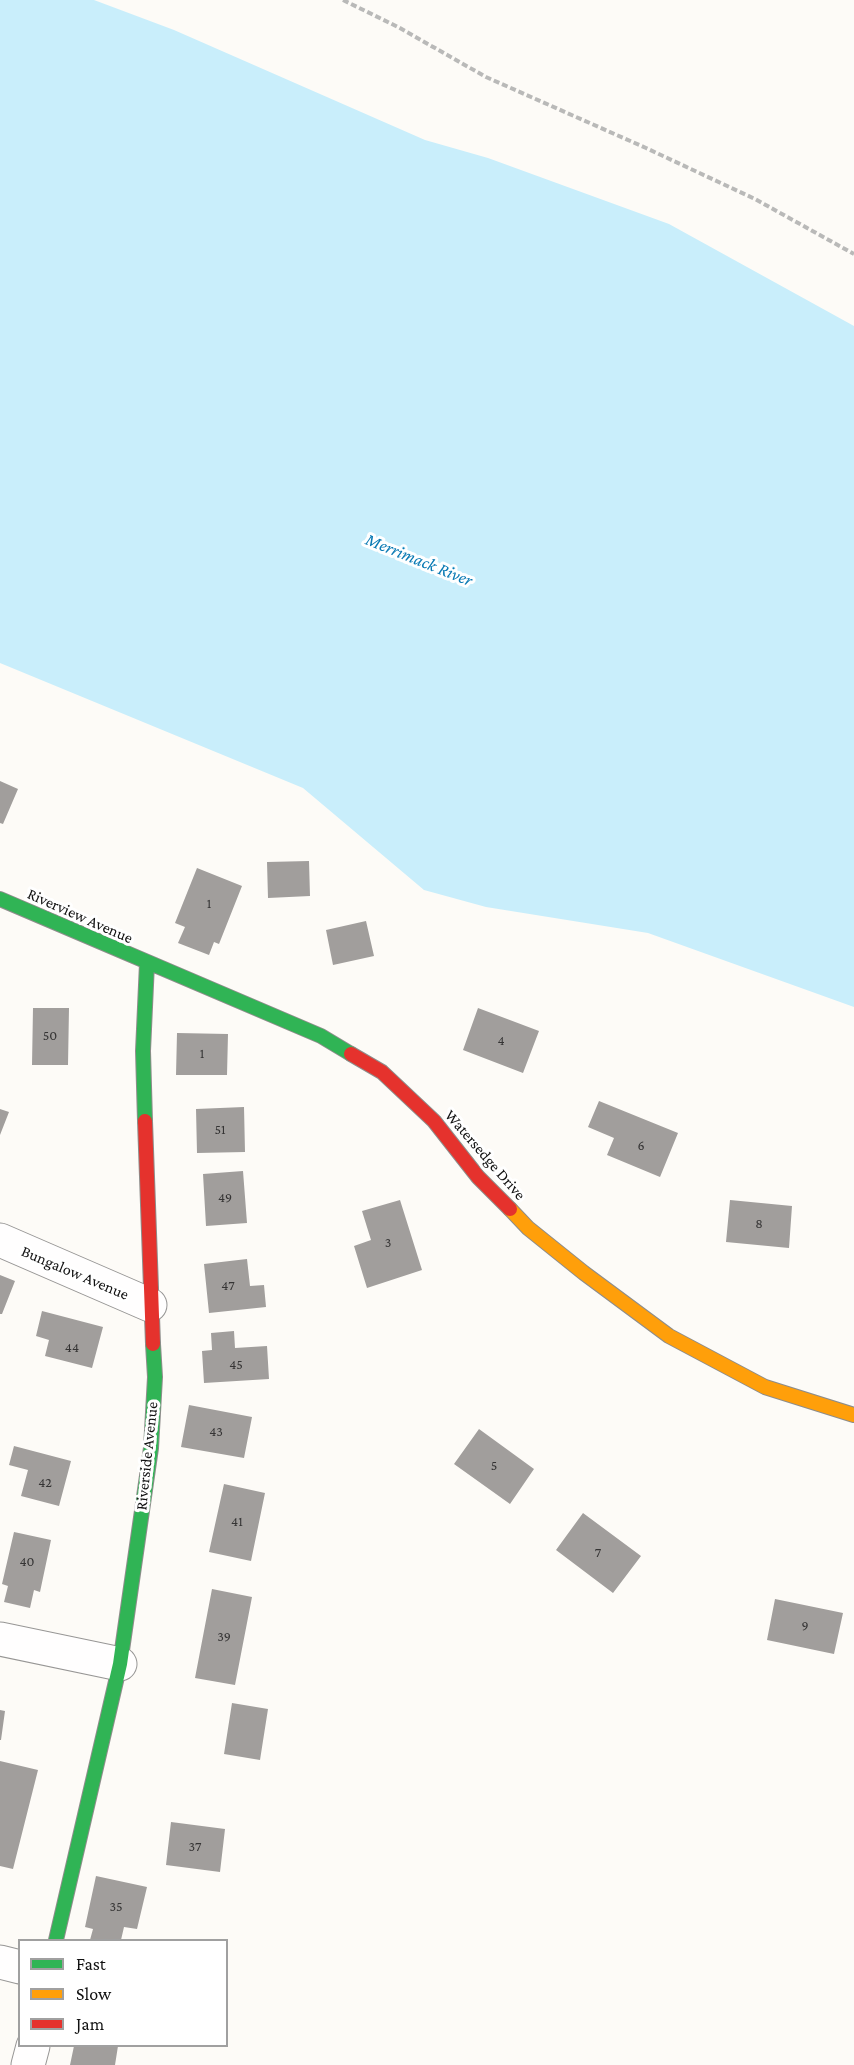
<!DOCTYPE html>
<style>
body{margin:0}
#map{position:relative;width:854px;height:2065px;overflow:hidden;background:#fdfbf7;font-family:"Crimson Pro",serif}
canvas{display:block}
.legend{position:absolute;left:18px;top:1939px;width:210px;height:108px;box-sizing:border-box;background:#fff;border:2px solid #a0a0a0;margin:0;padding:8px 10px;list-style:none;font-size:18px;color:#111}
.legend li{display:flex;align-items:center;gap:12px;height:30px}
.legend b{width:30px;border:2px solid #a0a0a0}
</style>
<div id="map">
<canvas width="854" height="2065"></canvas>
<ul class="legend">
<li><b style="height:8px;background:#30b455"></b>Fast</li>
<li><b style="height:8px;background:#ff9f0a"></b>Slow</li>
<li><b style="height:8px;background:#e5322d"></b>Jam</li>
</ul>
</div>
<script>
const ctx = document.querySelector('canvas').getContext('2d');
ctx.lineJoin = 'round';
function paint(path, color) { ctx.fillStyle = color; ctx.fill(path, 'evenodd'); }
const shape = rows => new Path2D(rows.map(r => 'M' + r).join(''));
function strokePath(path, color, width, dash) { ctx.strokeStyle = color; ctx.lineWidth = width; ctx.lineCap = dash ? 'butt' : 'round'; ctx.setLineDash(dash || []); ctx.stroke(path); }
function label(font, color, halo, rows, align = 'center') {
  ctx.font = font + ' "Crimson Pro",serif'; ctx.lineWidth = 6; ctx.setLineDash([]); ctx.textBaseline = 'middle'; ctx.strokeStyle = halo; ctx.fillStyle = color; for (const [text, x, y, turn = 0] of rows) {
    ctx.save(); ctx.translate(x, y); ctx.rotate((+turn || 0) * Math.PI / 180); ctx.textAlign = isNaN(turn) ? turn : align; if (halo) ctx.strokeText(text, 0, 0); ctx.fillText(text, 0, 0); ctx.restore();
  }
}
paint(shape([
 [0,0,94,0,174,30,425,140,488,158,669,224,854,326,854,1007,648,933,486,907,424,890,303,788,0,663]
]), '#c9eefb');
paint(shape([
 [0,781,18,789,3,824,0,823],
 [309,861,310,896,268,898,267,862],
 [197,868,242,886,219,944,214,942,209,955,178,943,185,927,175,923],
 [366,921,374,956,333,965,326,930],
 [33,1008,69,1008,68,1065,32,1065],
 [478,1008,539,1031,523,1073,463,1050],
 [177,1033,228,1034,227,1075,176,1075],
 [599,1101,678,1133,660,1177,607,1155,614,1138,588,1127],
 [244,1107,245,1152,197,1153,196,1109],
 [0,1109,9,1112,0,1135],
 [243,1171,247,1223,206,1226,203,1174],
 [400,1200,422,1270,367,1288,354,1246,371,1240,362,1211],
 [730,1200,792,1206,789,1248,726,1242],
 [247,1259,250,1286,264,1285,266,1307,209,1313,204,1264],
 [0,1275,15,1281,2,1314,0,1314],
 [42,1311,103,1327,92,1368,45,1356,49,1340,36,1336],
 [234,1331,235,1348,267,1346,269,1379,204,1383,202,1351,212,1350,211,1333],
 [189,1405,252,1417,244,1458,181,1447],
 [479,1429,534,1469,510,1504,454,1464],
 [14,1446,71,1461,59,1506,21,1496,28,1470,9,1465],
 [224,1484,265,1493,251,1561,209,1552],
 [583,1513,641,1556,613,1593,556,1550],
 [14,1532,51,1540,40,1592,34,1590,30,1608,4,1602,8,1586,2,1584],
 [212,1589,252,1597,235,1685,195,1678],
 [775,1599,843,1613,834,1654,767,1640],
 [232,1703,268,1709,260,1760,224,1754],
 [0,1710,5,1711,1,1740,0,1740],
 [0,1761,38,1770,13,1869,0,1866],
 [171,1822,225,1829,220,1872,166,1865],
 [96,1876,147,1887,137,1929,124,1927,121,1940,90,1940,93,1929,85,1927],
 [74,2046,118,2046,115,2065,70,2065]
]), '#a19e9c');
const street = shape([
 [0,1240,150,1305],
 [0,1639,120,1664],
 [0,1962,20,1967],
 [28,2065,33,2046]
]);
const fast = shape([
 [0,899,321,1036,351,1054],
 [145,1121,143,1051,147,963],
 [56,1940,120,1664,151,1448,155,1377,153,1344]
]);
const slow = shape([
 [510,1209,528,1228,584,1273,669,1336,765,1387,854,1415]
]);
const jam = shape([
 [351,1054,382,1072,434,1121,478,1177,510,1209],
 [145,1121,153,1344]
]);
strokePath(street, '#979695', 35);
strokePath(fast, '#8e8d8b', 16);
strokePath(slow, '#8e8d8b', 16);
strokePath(jam, '#8e8d8b', 16);
strokePath(shape([
 [343,0,398,27,486,77,646,148,755,199,854,254]
]), '#b9b9b8', 4, [6, 3]);
strokePath(street, '#fffefe', 33);
strokePath(fast, '#30b455', 14);
strokePath(slow, '#ff9f0a', 14);
strokePath(jam, '#e5322d', 14);
label('14px', '#353434', null, [
 ["1",209,904],
 ["50",50,1036],
 ["4",501,1041],
 ["1",202,1054],
 ["51",220,1130],
 ["6",641,1146],
 ["49",225,1198],
 ["8",759,1224],
 ["3",388,1243],
 ["47",228,1286],
 ["44",72,1348],
 ["45",236,1365],
 ["43",216,1432],
 ["5",494,1466],
 ["42",45,1483],
 ["41",237,1522],
 ["7",598,1553],
 ["40",27,1562],
 ["9",805,1626],
 ["39",224,1637],
 ["37",195,1847],
 ["35",116,1907]
]);
label('16px', '#111', '#fff', [
 ["Riverview Avenue",80,916,24],
 ["Watersedge Drive",485,1155,49],
 ["Bungalow Avenue",75,1273,23],
 ["Riverside Avenue",147,1456,-84]
]);
label('italic 18px', '#097ab4', '#fff', [
 ["Merrimack River",419,560,22]
]);
</script>
